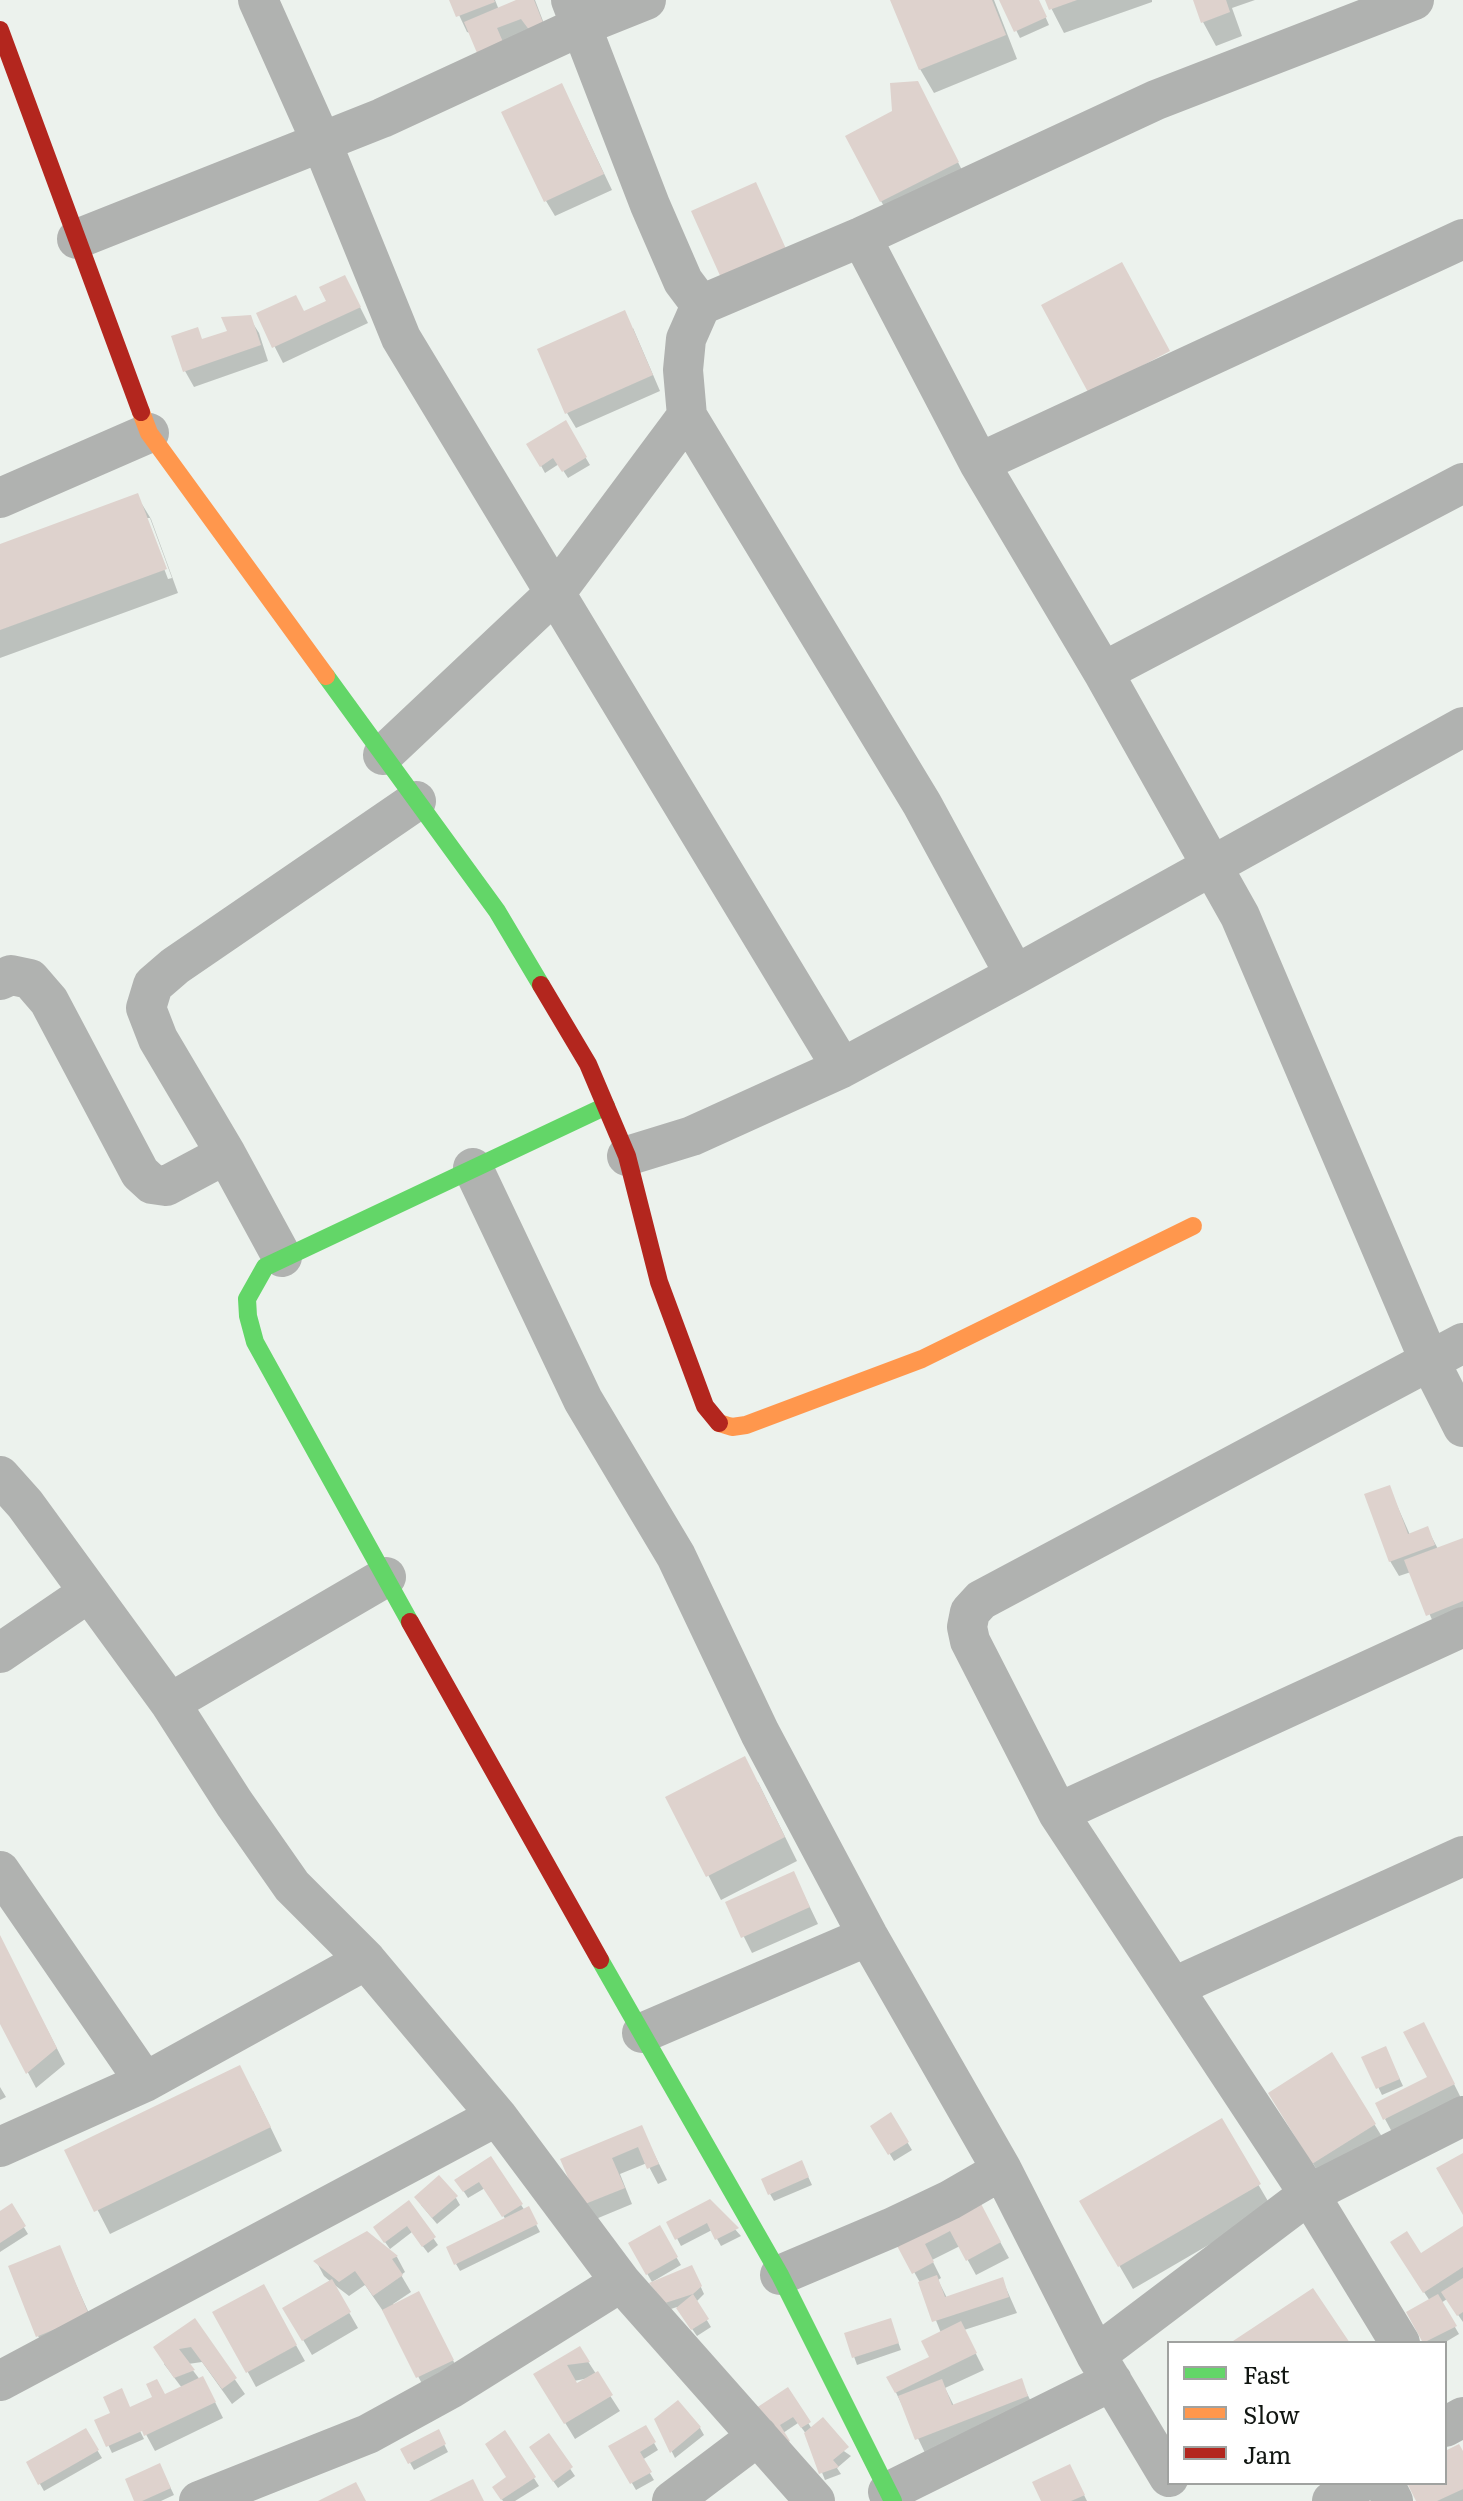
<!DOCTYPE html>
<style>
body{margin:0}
#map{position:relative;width:1463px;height:2501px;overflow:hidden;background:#ecf2ed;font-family:Literata,serif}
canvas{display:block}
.legend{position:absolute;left:1167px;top:2341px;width:280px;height:144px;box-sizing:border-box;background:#fff;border:2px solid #a0a2a0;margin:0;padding:10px 14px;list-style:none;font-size:24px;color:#111612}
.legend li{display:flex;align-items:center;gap:16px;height:40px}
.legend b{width:40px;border:2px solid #a0a2a0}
</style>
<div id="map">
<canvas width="1463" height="2501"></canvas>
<ul class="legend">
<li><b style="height:10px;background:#63d668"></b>Fast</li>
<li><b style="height:10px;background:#ff974d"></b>Slow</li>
<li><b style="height:10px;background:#b3261e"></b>Jam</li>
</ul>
</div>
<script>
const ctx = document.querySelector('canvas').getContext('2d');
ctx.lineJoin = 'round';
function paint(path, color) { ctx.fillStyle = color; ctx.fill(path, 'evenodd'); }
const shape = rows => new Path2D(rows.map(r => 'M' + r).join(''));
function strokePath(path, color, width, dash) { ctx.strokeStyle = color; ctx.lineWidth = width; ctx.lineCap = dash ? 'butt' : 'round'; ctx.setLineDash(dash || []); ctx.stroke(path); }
paint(shape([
 [452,0,495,0,499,10,518,0,535,0,551,42,505,44,467,32],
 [892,0,994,0,1017,59,934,93,920,69],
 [1001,0,1038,0,1049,25,1020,38],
 [1047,0,1152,0,1152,2,1064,33],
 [1195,0,1255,0,1232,8,1242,36,1216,46,1203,22],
 [926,99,966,178,890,217,881,201],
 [570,102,612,190,555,216,546,201],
 [353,293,368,323,283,363,258,314,305,313],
 [249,317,259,333,268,361,194,387,185,371,173,338,203,341,229,332],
 [633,328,660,391,576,428,567,413],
 [565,423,590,465,568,478,559,464,545,473,529,444],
 [137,496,151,519,178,593,0,658,0,546],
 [145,518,150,518,172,578,168,579],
 [1389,1487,1410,1535,1427,1528,1438,1549,1463,1540,1463,1620,1437,1631,1411,1572,1399,1576,1390,1561],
 [758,1782,797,1861,721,1900,668,1797],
 [794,1874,818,1924,752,1953,727,1903],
 [0,1938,65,2064,36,2088,0,2019],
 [1432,2040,1462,2100,1393,2134,1385,2119,1429,2078],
 [1332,2055,1384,2140,1322,2178,1279,2109],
 [1389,2056,1403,2086,1382,2095,1364,2058],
 [0,2087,6,2097,0,2100],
 [253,2091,282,2151,110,2234,67,2151],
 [891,2115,912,2150,894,2161,873,2126],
 [1221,2121,1272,2208,1133,2289,1082,2202],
 [641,2127,667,2180,658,2184,647,2163,620,2174,632,2204,591,2221,563,2160],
 [491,2158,525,2211,528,2209,540,2232,460,2271,456,2264,506,2220,485,2188,468,2198,457,2181],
 [805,2170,812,2185,774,2201,770,2194],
 [456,2198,460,2205,437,2224,421,2205],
 [710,2201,741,2236,721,2246,712,2230,681,2246,669,2223],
 [409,2203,438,2245,428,2253,412,2232,390,2249,380,2235],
 [11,2206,28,2234,0,2252,0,2213],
 [986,2216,1009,2258,976,2275,960,2246,932,2260,941,2278,938,2280,947,2298,1002,2279,1017,2313,964,2330,984,2370,945,2388,954,2406,1021,2381,1036,2412,926,2455,889,2378,932,2357,941,2333,923,2288,898,2243],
 [659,2228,681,2265,652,2282,630,2244],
 [1463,2228,1463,2322,1447,2299,1441,2303,1459,2334,1444,2343,1425,2343,1408,2313,1430,2301,1402,2259,1420,2255],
 [367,2233,397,2257,405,2272,401,2275,411,2292,393,2304,394,2306,427,2309,461,2376,427,2393,383,2311,365,2285,349,2296,332,2283,358,2328,312,2355,285,2309,331,2282,324,2276,316,2261],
 [59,2247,97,2331,47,2351,38,2336],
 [695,2274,704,2294,696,2302,711,2327,697,2336,677,2307,671,2309,656,2291],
 [263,2287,305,2361,256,2387,215,2312],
 [890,2320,901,2350,857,2365,846,2334],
 [194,2321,245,2394,232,2404,202,2362,188,2364,211,2394,223,2418,155,2451,142,2427,139,2429,144,2439,112,2453,97,2421,182,2388,164,2364],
 [580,2349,620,2411,575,2439,536,2375],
 [589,2378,577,2386,574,2381],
 [787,2390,812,2429,851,2456,837,2468,841,2474,825,2480,807,2435,798,2423,783,2433,754,2422],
 [656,2420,700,2428,704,2435,675,2458],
 [645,2427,658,2450,642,2460,654,2480,636,2490,611,2447],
 [85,2430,102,2458,44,2491,28,2463],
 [438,2432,448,2452,414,2470,403,2450],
 [505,2433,539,2486,515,2501,503,2501,495,2488,509,2478],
 [548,2436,575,2476,558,2488,535,2455],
 [1445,2453,1463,2454,1463,2501,1418,2501,1409,2483,1445,2483],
 [163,2472,174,2495,161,2501,137,2501],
 [1073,2473,1087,2501,1044,2501]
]), '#0003');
paint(shape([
 [449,0,494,0,495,2,456,17],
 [516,0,534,0,544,25,530,31,521,19,497,28,506,49,480,60,464,22],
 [890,0,992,0,1006,35,919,70],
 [999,0,1039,0,1047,17,1014,32],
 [1045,0,1077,0,1049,10],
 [1193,0,1226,0,1230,12,1201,23],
 [918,81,959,162,880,202,845,136,892,111,890,83],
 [562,83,604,174,544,202,501,112],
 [756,182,787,251,722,280,691,211],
 [1122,262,1170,351,1089,394,1041,305],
 [345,275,361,307,272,348,256,313,296,295,304,311,326,301,319,287],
 [625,310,653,375,565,414,537,349],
 [251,315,261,345,183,372,171,336,198,327,202,339,227,331,221,317],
 [566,420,587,457,562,472,553,458,540,467,526,444],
 [138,493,167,569,0,630,0,544],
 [1390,1485,1408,1534,1428,1526,1435,1545,1389,1562,1364,1494],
 [1463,1538,1463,1601,1426,1616,1404,1560],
 [745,1756,785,1837,706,1877,665,1797],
 [794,1871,810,1907,741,1938,725,1902],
 [0,1935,57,2048,26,2074,0,2024],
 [1424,2022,1455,2084,1383,2120,1375,2103,1427,2077,1403,2032],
 [1386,2046,1400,2079,1376,2089,1361,2057],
 [1332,2052,1376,2124,1312,2164,1268,2093],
 [240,2065,271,2127,94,2212,64,2150],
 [891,2112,909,2142,888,2155,870,2126],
 [1222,2118,1261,2184,1118,2267,1079,2201],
 [642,2125,659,2164,647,2169,638,2147,612,2158,625,2188,580,2206,560,2159],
 [1463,2153,1463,2215,1436,2168],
 [491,2156,523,2204,502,2217,479,2182,463,2192,454,2180],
 [802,2160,809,2177,768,2195,761,2179],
 [439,2175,458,2196,432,2218,414,2197],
 [978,2198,1001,2242,966,2261,950,2231,925,2244,934,2262,912,2274,895,2242],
 [710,2199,739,2228,715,2240,707,2223,675,2240,666,2222],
 [409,2200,436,2237,422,2247,407,2226,384,2243,373,2227],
 [12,2203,26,2226,0,2243,0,2211],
 [529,2206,538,2224,454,2265,446,2247],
 [660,2225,678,2257,646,2275,628,2243],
 [1463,2226,1463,2267,1423,2293,1390,2242,1407,2231,1421,2253],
 [367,2231,398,2256,392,2259,403,2275,373,2296,355,2271,339,2282,313,2261],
 [60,2245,89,2315,36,2337,8,2266],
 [692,2265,702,2286,693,2294,665,2303,649,2283],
 [937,2275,945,2297,1003,2277,1009,2297,932,2322,918,2282],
 [1463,2278,1463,2312,1457,2316,1441,2292],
 [332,2279,351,2312,302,2341,282,2308],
 [264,2284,297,2345,246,2373,212,2312],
 [1313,2288,1350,2343,1230,2343],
 [419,2291,454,2360,416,2378,382,2310],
 [693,2294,709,2319,691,2330,676,2308],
 [1438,2294,1457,2326,1423,2343,1406,2312],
 [195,2318,237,2378,222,2389,191,2347,179,2349,195,2370,174,2378,153,2347],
 [891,2318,899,2343,852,2358,844,2333],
 [961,2321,977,2353,895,2393,886,2377,929,2357,921,2341],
 [580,2346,590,2362,567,2365,577,2383,598,2371,613,2395,564,2424,533,2374],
 [203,2376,216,2402,144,2436,142,2431,106,2447,94,2420,110,2413,103,2397,122,2388,130,2407,152,2397,146,2384,157,2379,165,2394],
 [1022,2378,1028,2396,915,2440,898,2396,942,2379,952,2405],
 [788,2387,811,2422,801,2428,793,2417,780,2425,790,2441,772,2452,747,2414],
 [678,2400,701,2427,670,2453,654,2419],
 [823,2417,849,2447,833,2460,839,2467,819,2474,804,2433],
 [646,2425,656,2442,640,2452,652,2472,630,2484,608,2446],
 [86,2428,99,2450,38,2485,26,2462],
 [439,2429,446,2444,408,2464,400,2449],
 [505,2430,536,2477,501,2500,492,2487,506,2477,485,2444],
 [549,2433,573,2467,553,2482,529,2447],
 [1459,2444,1463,2451,1463,2489,1437,2501,1416,2501,1407,2483,1445,2483,1445,2451],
 [160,2463,171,2488,142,2501,134,2501,125,2479],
 [1070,2464,1085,2495,1071,2501,1041,2501,1032,2482],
 [473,2479,484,2501,429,2501],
 [356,2482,366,2501,318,2501]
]), '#ded2cd');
strokePath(shape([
 [258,0,321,141,401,338,842,1068],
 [571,0,650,205,683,281,701,305,861,237,1156,100,1414,0],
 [861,237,979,463,1103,672,1240,916,1430,1362,1463,1427],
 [77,239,382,118,581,26,646,0],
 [701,305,686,339,683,370,687,416,922,804,1015,975],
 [979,463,1463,239],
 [0,498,149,433],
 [1103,672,1463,483],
 [383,755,556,592,687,416],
 [0,980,11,975,30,979,49,1001,140,1173,152,1184,166,1186,226,1154],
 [627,1156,692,1136,842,1068,1015,975,1463,727],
 [473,1168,583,1400,676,1556,760,1733,868,1936,1002,2170,1096,2355,1169,2477],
 [282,1257,226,1154,158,1039,146,1008,153,985,175,966,416,801],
 [0,1476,25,1504,170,1703,234,1803,292,1886,366,1960,497,2116,621,2282,815,2501],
 [0,1653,88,1593],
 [170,1703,386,1577],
 [1058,1813,1463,1627],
 [0,1871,145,2082],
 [1174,1987,1463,1856],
 [642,2033,868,1936],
 [0,2147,145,2082,366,1960],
 [780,2275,891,2228,950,2200,1002,2170],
 [1400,2343,1309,2194,1058,1813,970,1641,967,1627,970,1612,981,1600,1463,1343],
 [1096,2355,1309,2194,1463,2116],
 [0,2381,497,2116],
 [1445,2427,1463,2417],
 [1384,2483,1393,2501],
 [888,2492,1112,2381],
 [199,2501,368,2434,450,2389,621,2282],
 [672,2501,758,2436],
 [1332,2501,1360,2483]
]), '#b0b2b0', 40);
strokePath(shape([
 [326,676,497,911,541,985],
 [410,1622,255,1342,248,1316,247,1299,265,1267,606,1106],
 [600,1960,780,2275,893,2501]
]), '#63d668', 18);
strokePath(shape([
 [141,412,149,433,326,676],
 [719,1423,732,1427,746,1425,922,1359,1193,1226]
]), '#ff974d', 18);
strokePath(shape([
 [0,30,141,412],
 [541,985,588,1064,627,1156,659,1282,705,1406,719,1423],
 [410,1622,600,1960]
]), '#b3261e', 18);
</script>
